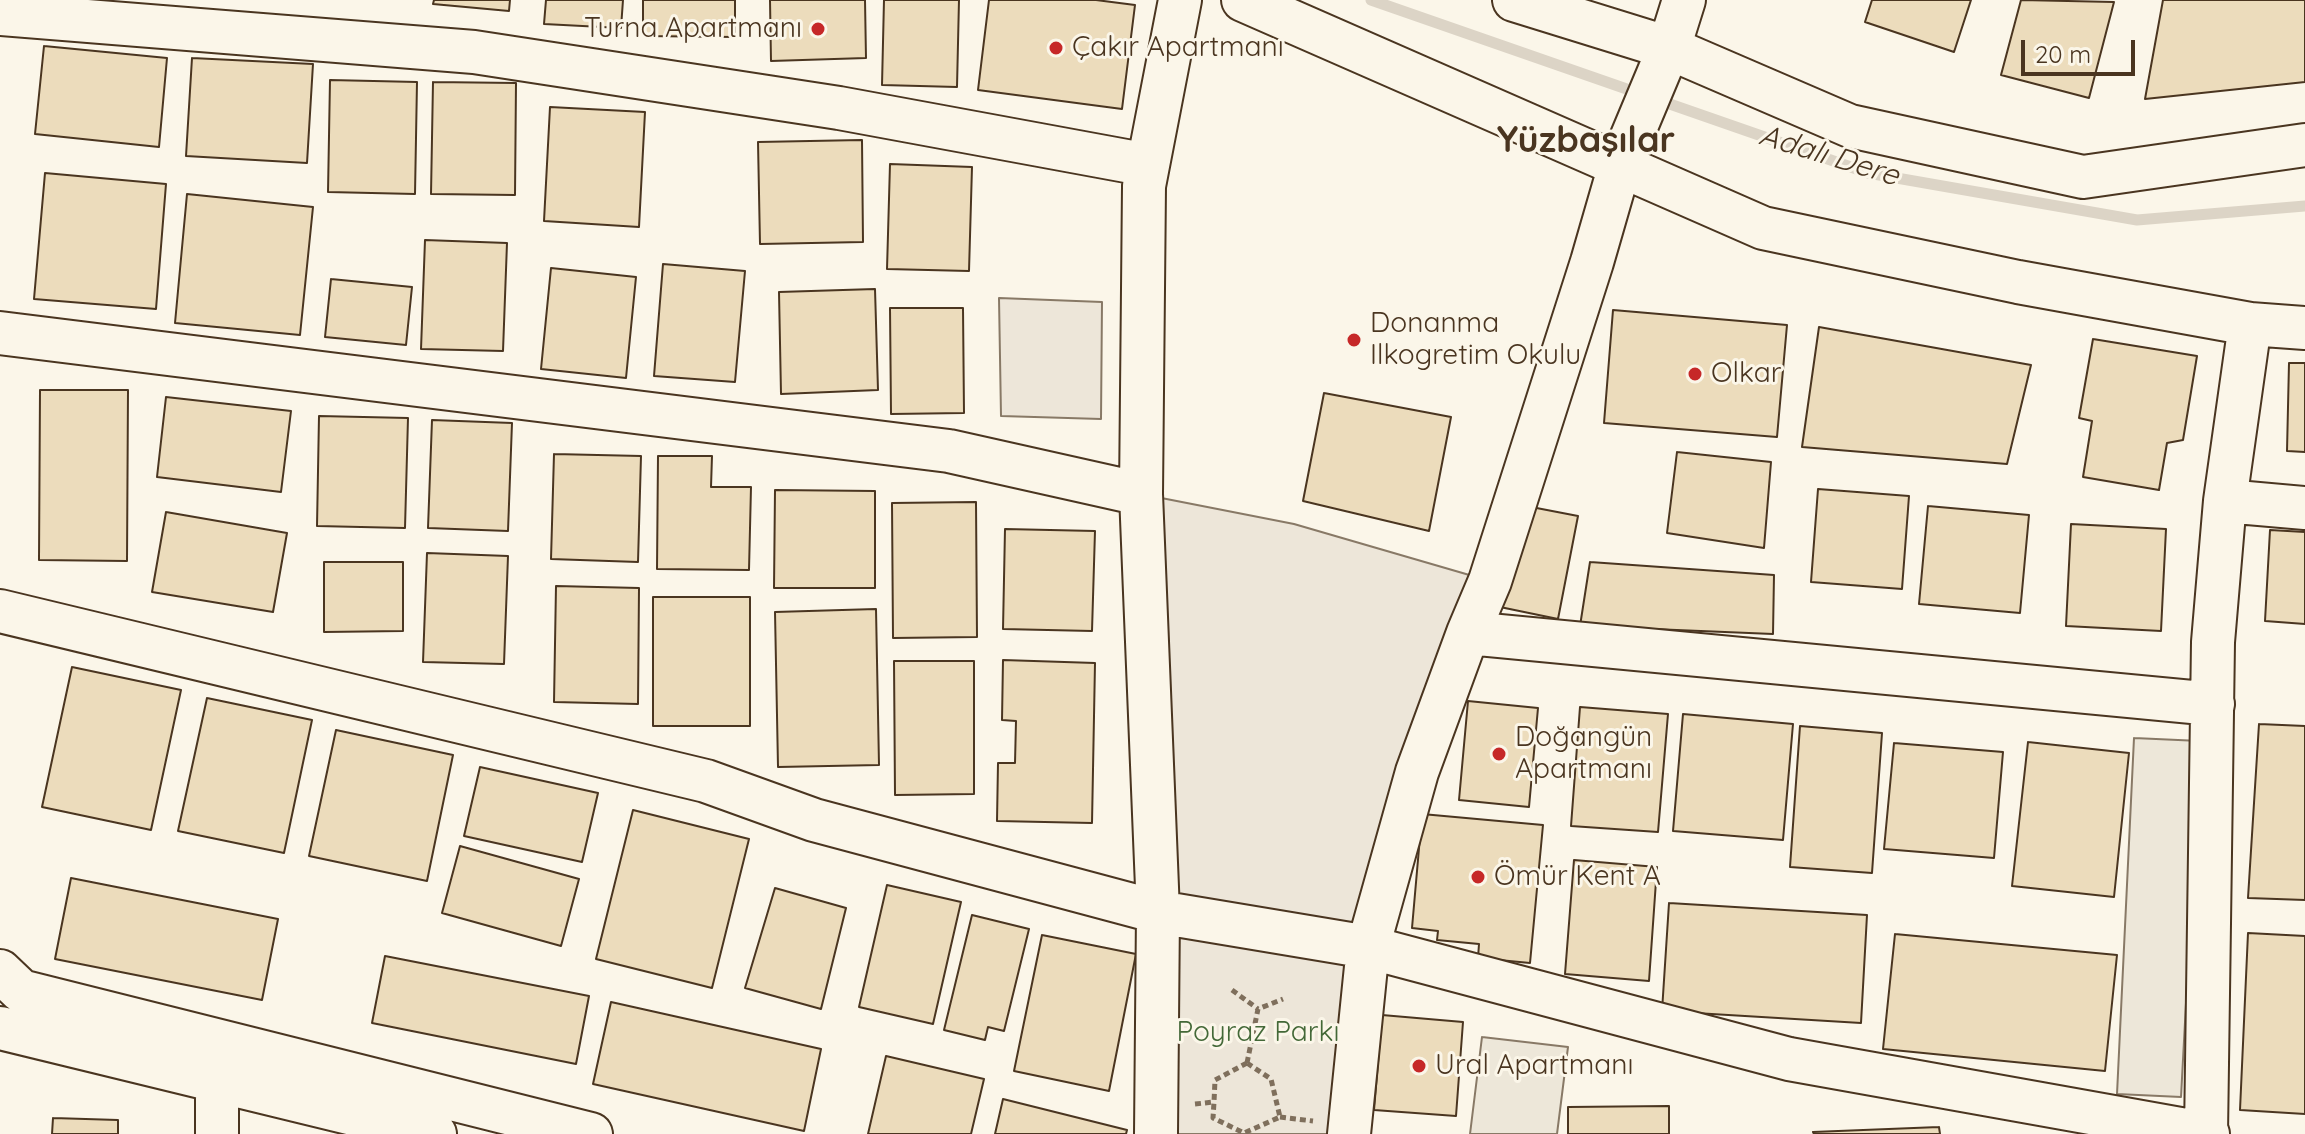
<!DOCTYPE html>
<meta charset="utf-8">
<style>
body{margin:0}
#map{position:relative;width:2305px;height:1134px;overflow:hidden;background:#fbf6e9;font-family:Quicksand,sans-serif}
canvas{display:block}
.scale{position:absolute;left:2021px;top:40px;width:114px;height:36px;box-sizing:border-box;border:4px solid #4a3520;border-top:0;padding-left:10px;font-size:24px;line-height:28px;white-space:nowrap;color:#4a3520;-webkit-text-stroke:6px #fbf6e9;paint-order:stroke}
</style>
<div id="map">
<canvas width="2305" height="1134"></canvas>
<div class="scale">20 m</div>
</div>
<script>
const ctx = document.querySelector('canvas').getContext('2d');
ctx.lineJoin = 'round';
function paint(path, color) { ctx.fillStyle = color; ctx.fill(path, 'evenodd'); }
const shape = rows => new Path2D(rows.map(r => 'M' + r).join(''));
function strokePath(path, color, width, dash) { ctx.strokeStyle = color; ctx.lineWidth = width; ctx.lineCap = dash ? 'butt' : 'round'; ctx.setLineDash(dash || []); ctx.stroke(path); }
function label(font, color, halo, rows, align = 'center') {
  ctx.font = font + ' Quicksand,sans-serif'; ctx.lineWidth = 6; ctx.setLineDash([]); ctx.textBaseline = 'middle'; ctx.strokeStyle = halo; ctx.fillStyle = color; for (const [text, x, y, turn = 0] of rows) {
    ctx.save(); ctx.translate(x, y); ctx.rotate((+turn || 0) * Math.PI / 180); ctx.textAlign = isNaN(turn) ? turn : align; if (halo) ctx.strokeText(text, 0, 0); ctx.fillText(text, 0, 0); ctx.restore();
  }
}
const green = shape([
 [999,298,1102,302,1101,419,1001,416,999,298],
 [1141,494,1294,524,1490,581,1417,772,1349,1134,1156,1134,1141,494]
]);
paint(green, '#ede6d9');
strokePath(green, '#887966', 2);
const parking = shape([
 [2134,738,2200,741,2181,1097,2117,1094,2134,738],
 [1482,1037,1568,1047,1557,1134,1470,1134,1482,1037]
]);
paint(parking, '#ede7d9');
strokePath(parking, '#887966', 2);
strokePath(shape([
 [1371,0,1868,173,2137,220,2305,206]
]), '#dcd4c6', 11);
const building = shape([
 [434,0,510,0,509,11,433,4,434,0],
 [546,0,623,0,621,28,544,24,546,0],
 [643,0,735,0,735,37,643,36,643,0],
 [770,0,865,0,866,58,771,61,770,0],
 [884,0,959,0,957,87,882,85,884,0],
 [989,0,1096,0,1135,5,1122,109,978,90,989,0],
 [1872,0,1971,0,1954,52,1865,22,1872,0],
 [2021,0,2114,2,2089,98,2001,75,2021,0],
 [2163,0,2305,0,2305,82,2145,99,2163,0],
 [44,46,167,58,159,147,35,134,44,46],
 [192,58,313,64,307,163,186,156,192,58],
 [330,80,417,82,415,194,328,192,330,80],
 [433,82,516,83,515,195,431,194,433,82],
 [550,107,645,112,639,227,544,221,550,107],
 [862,140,863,242,760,244,758,142,862,140],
 [890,164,972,167,969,271,887,269,890,164],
 [45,173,166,184,156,309,34,299,45,173],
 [187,194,313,207,300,335,175,323,187,194],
 [425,240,507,243,503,351,421,349,425,240],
 [663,264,745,271,735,382,654,376,663,264],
 [551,268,636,277,626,378,541,369,551,268],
 [331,279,412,287,406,345,325,337,331,279],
 [875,289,878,390,781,394,779,292,875,289],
 [890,308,963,308,964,413,891,414,890,308],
 [1613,310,1787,325,1777,437,1604,423,1613,310],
 [1819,327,2031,365,2007,464,1802,447,1819,327],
 [2093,339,2197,356,2183,440,2167,443,2159,490,2083,477,2092,421,2079,418,2093,339],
 [2289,363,2305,363,2305,452,2287,451,2289,363],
 [40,390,128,390,127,561,39,560,40,390],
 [1324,393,1451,417,1429,531,1303,501,1324,393],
 [166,397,291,411,281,492,157,477,166,397],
 [319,416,408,418,405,528,317,526,319,416],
 [432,420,512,423,508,531,428,528,432,420],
 [1677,452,1771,462,1764,548,1667,533,1677,452],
 [554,454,641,456,638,562,551,559,554,454],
 [658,456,712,456,711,487,751,487,749,570,657,569,658,456],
 [1818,489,1909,496,1902,589,1811,582,1818,489],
 [775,490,875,491,875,588,774,588,775,490],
 [976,502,977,637,893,638,892,503,976,502],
 [1521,505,1578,516,1558,619,1500,607,1521,505],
 [1928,506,2029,515,2020,613,1919,604,1928,506],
 [166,512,287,533,273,612,152,592,166,512],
 [2071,524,2166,529,2161,631,2066,626,2071,524],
 [1005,529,1095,531,1092,631,1003,629,1005,529],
 [2270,530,2305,532,2305,624,2265,621,2270,530],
 [427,553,508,556,504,664,423,662,427,553],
 [324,562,403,562,403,631,324,632,324,562],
 [1590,562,1774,575,1773,634,1580,626,1590,562],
 [556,586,639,588,638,704,554,702,556,586],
 [653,597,750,597,750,726,653,726,653,597],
 [876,609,879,765,778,767,775,612,876,609],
 [1003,660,1095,663,1092,823,997,821,998,763,1015,763,1016,721,1002,720,1003,660],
 [894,661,974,661,974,794,895,795,894,661],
 [72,667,181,690,151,830,42,807,72,667],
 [207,698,312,720,284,853,178,831,207,698],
 [1468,701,1538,708,1529,807,1459,800,1468,701],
 [1580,707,1668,714,1658,832,1571,826,1580,707],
 [1683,714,1793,724,1783,840,1673,831,1683,714],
 [2259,724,2305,726,2305,900,2248,898,2259,724],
 [1800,726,1882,733,1872,873,1790,867,1800,726],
 [336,730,453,755,427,881,309,856,336,730],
 [2028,742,2129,753,2114,897,2012,886,2028,742],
 [1894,743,2003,752,1994,858,1884,849,1894,743],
 [480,767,598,793,582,862,464,836,480,767],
 [633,810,749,839,712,988,596,959,633,810],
 [1422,814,1543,825,1530,963,1478,958,1479,944,1437,940,1438,931,1412,928,1422,814],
 [460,846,579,879,561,946,442,913,460,846],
 [1574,860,1657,867,1649,981,1565,974,1574,860],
 [71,878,278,919,262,1000,55,959,71,878],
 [887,885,961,902,933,1024,859,1007,887,885],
 [775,888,846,908,821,1009,745,988,775,888],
 [1669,903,1867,915,1861,1023,1662,1011,1669,903],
 [972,915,1029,929,1004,1031,988,1027,985,1040,944,1030,972,915],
 [2248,933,2305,936,2305,1114,2240,1110,2248,933],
 [1895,934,2117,955,2105,1071,1883,1049,1895,934],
 [1042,935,1136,954,1109,1091,1014,1071,1042,935],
 [385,956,589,996,576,1064,372,1023,385,956],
 [611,1002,821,1049,804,1131,593,1084,611,1002],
 [1382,1015,1463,1022,1456,1116,1374,1110,1382,1015],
 [886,1056,984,1079,971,1134,868,1134,886,1056],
 [1003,1099,1127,1130,1126,1134,995,1134,1003,1099],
 [1669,1106,1669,1134,1568,1134,1568,1107,1669,1106],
 [53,1118,118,1120,118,1134,52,1134,53,1118],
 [1939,1127,1940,1134,1814,1134,1813,1132,1939,1127]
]);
paint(building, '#ecdcbc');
strokePath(building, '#4a3520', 2);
const minor = shape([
 [1243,0,1763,228,2018,282,2250,324,2305,328],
 [1514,0,1669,48,1850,126,2083,177,2305,145],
 [0,14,474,52,839,108,1148,165],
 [0,333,949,451,1141,494],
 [2225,501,2305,508],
 [0,611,706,781,814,820,1158,912,1368,947,1789,1059,2208,1134],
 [1468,633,2213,704],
 [0,971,21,991,591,1134],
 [0,1028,435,1134],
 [217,1134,217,1080],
 [1156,1134,1158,912,1141,494,1144,186,1180,0],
 [1349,1134,1368,947,1417,772,1468,633,1490,581,1592,262,1620,165,1669,48,1684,0],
 [2206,1134,2213,642,2225,501,2250,324]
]);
strokePath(minor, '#4a3520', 46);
strokePath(shape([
 [1232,990,1258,1009],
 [1247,1063,1271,1079,1280,1117,1244,1133,1213,1118,1214,1102,1215,1080,1247,1063],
 [1247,1063,1258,1009,1283,999],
 [1195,1104,1214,1102],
 [1280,1117,1313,1121]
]), '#7f6f5c', 5, [6, 4]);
strokePath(minor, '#fbf6e9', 42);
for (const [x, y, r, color] of [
 [818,29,8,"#c62828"],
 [1056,48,8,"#c62828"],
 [1354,340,8,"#c62828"],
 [1695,374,8,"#c62828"],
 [1499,754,8,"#c62828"],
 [1478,877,8,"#c62828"],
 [1419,1066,8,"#c62828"]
]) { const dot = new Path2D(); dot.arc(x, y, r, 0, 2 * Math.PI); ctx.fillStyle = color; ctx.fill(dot); strokePath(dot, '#fbf6e9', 3); }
label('28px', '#4a3520', '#fbf6e9', [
 ["Turna Apartmanı",802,29,"right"],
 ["Çakır Apartmanı",1072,48],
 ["Donanma",1370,324],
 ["Ilkogretim Okulu",1370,356],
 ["Olkar",1711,374],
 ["Doğangün",1515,738],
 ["Apartmanı",1515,770],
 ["Ömür Kent A",1494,877],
 ["Ural Apartmanı",1435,1066]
], 'left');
label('28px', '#436837', '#fbf6e9', [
 ["Poyraz Parkı",1258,1033]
]);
label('italic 30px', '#4a3520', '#fbf6e9', [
 ["Adalı Dere",1829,156,17]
]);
label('bold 36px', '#4a3520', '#fbf6e9', [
 ["Yüzbaşılar",1586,141]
]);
</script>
